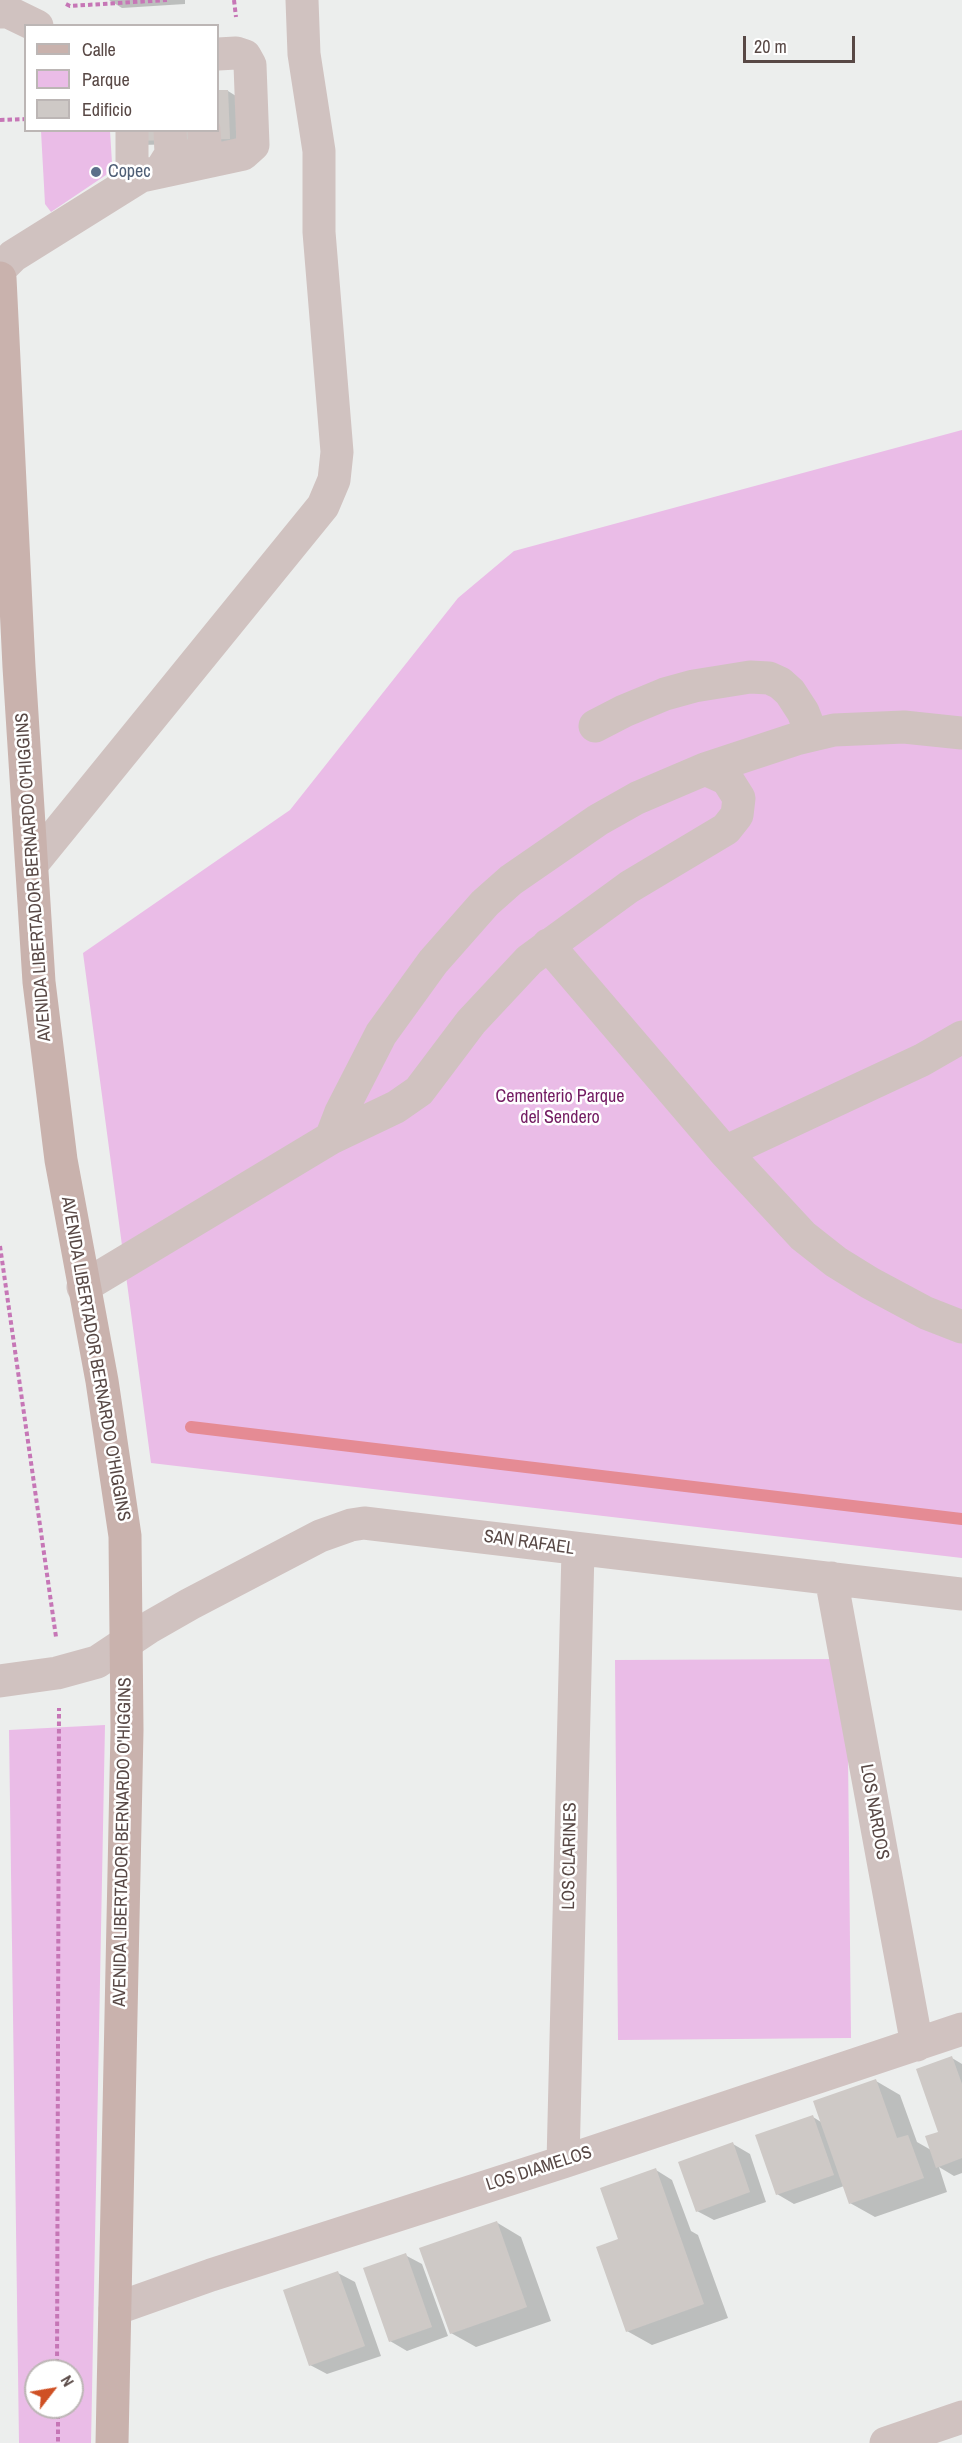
<!DOCTYPE html>
<style>
body{margin:0}
#map{position:relative;width:962px;height:2443px;overflow:hidden;background:#eceeed;font-family:"Archivo Narrow",sans-serif}
canvas{display:block}
.legend{position:absolute;left:24px;top:24px;width:195px;height:108px;box-sizing:border-box;background:#fff;border:2px solid #bcb6b5;margin:0;padding:8px 10px;list-style:none;font-size:18px;color:#584845}
.legend li{display:flex;align-items:center;gap:12px;height:30px}
.legend b{width:30px;border:2px solid #bcb6b5}
.north{position:absolute;left:24px;top:2359px;width:60px;height:60px;box-sizing:border-box;background:#fff;border:2px solid #bcb6b5;border-radius:50%;rotate:59deg;font-size:16px;font-weight:700;line-height:24px;text-align:center;color:#584845}
.north::after{content:'';display:block;margin:auto;width:21px;height:27px;background:#cf5024;clip-path:polygon(50% 0,100% 100%,50% 72%,0 100%)}
.scale{position:absolute;left:743px;top:36px;width:112px;height:27px;box-sizing:border-box;border:3px solid #584845;border-top:0;padding-left:8px;font-size:18px;line-height:21px;white-space:nowrap;color:#584845;-webkit-text-stroke:4px #fff;paint-order:stroke}
</style>
<div id="map">
<canvas width="962" height="2443"></canvas>
<ul class="legend">
<li><b style="height:8px;background:#c9b2ad"></b>Calle</li>
<li><b style="height:16px;background:#eabce7"></b>Parque</li>
<li><b style="height:16px;background:#cec9c6"></b>Edificio</li>
</ul>
<div class="north">N</div>
<div class="scale">20 m</div>
</div>
<script>
const ctx = document.querySelector('canvas').getContext('2d');
ctx.lineJoin = 'round';
function paint(path, color) { ctx.fillStyle = color; ctx.fill(path, 'evenodd'); }
const shape = rows => new Path2D(rows.map(r => 'M' + r).join(''));
function strokePath(path, color, width, dash) { ctx.strokeStyle = color; ctx.lineWidth = width; ctx.lineCap = dash ? 'butt' : 'round'; ctx.setLineDash(dash || []); ctx.stroke(path); }
function label(font, color, halo, rows, align = 'center') {
  ctx.font = font + ' "Archivo Narrow",sans-serif'; ctx.lineWidth = 5; ctx.setLineDash([]); ctx.textBaseline = 'middle'; ctx.strokeStyle = halo; ctx.fillStyle = color; for (const [text, x, y, turn = 0] of rows) {
    ctx.save(); ctx.translate(x, y); ctx.rotate((+turn || 0) * Math.PI / 180); ctx.textAlign = isNaN(turn) ? turn : align; if (halo) ctx.strokeText(text, 0, 0); ctx.fillText(text, 0, 0); ctx.restore();
  }
}
paint(shape([
 [41,131,110,131,112,163,106,175,51,212,45,204],
 [962,430,962,1558,151,1463,83,953,290,810,458,598,514,551],
 [847,1659,851,2038,618,2040,615,1660],
 [105,1725,91,2443,19,2443,9,1730],
 [36,2371,72,2371,72,2407,36,2407]
]), '#eabce7');
paint(shape([
 [109,0,185,0,185,4,122,8],
 [218,91,228,91,236,96,237,143,138,145,130,140,218,130],
 [952,2058,962,2064,962,2173,954,2176,939,2167,947,2192,875,2217,850,2203,844,2186,794,2204,777,2194,813,2117,821,2122,876,2081,900,2095,917,2142,931,2150,940,2133],
 [733,2144,750,2154,766,2202,714,2220,697,2211],
 [656,2170,672,2180,691,2231,698,2235,728,2318,652,2345,627,2331,622,2239],
 [496,2222,521,2237,551,2321,476,2347,451,2333],
 [405,2255,422,2264,448,2336,407,2351,390,2341],
 [338,2273,355,2282,381,2356,327,2374,310,2365]
]), '#0003');
strokePath(shape([
 [191,1427,962,1519]
]), '#e58b94', 12);
paint(shape([
 [218,90,228,90,230,139,128,141,128,130,218,130],
 [952,2056,962,2084,962,2158,936,2168,925,2136,938,2132,916,2069],
 [876,2079,897,2138,908,2135,924,2178,849,2204,813,2101],
 [813,2115,834,2175,776,2195,755,2135],
 [733,2142,750,2192,696,2212,678,2162],
 [656,2168,704,2304,626,2332,596,2247,618,2239,600,2188],
 [497,2221,527,2307,450,2334,419,2248],
 [406,2253,432,2327,389,2342,363,2268],
 [338,2271,365,2346,309,2366,283,2290]
]), '#cec9c6');
strokePath(shape([
 [234,0,236,17],
 [66,4,70,6,167,0],
 [0,120,26,119],
 [0,1246,56,1637],
 [57,2371,59,1708],
 [58,2407,58,2443]
]), '#c676b6', 4, [4.5, 3]);
strokePath(shape([
 [0,12,8,12,37,26],
 [188,165,205,144,204,130],
 [161,170,171,154,170,130],
 [120,189,132,166,132,130],
 [0,269,13,256,141,176,243,154,253,145,250,65,245,56,236,53,218,54],
 [595,726,624,711,665,694,694,686,750,677,769,678,780,683,790,692,803,712,812,735],
 [705,769,727,779,739,798,737,815,726,829,629,887,529,960,471,1022,419,1091,396,1107,331,1138,341,1112,381,1034,433,962,485,903,511,880,598,820,637,798,705,769],
 [705,769,796,739,834,730,904,727,962,733],
 [32,864,323,506,334,480,337,452,319,232,319,151,304,54,302,0],
 [548,945,725,1152,803,1236,836,1262,870,1283,926,1313,962,1327],
 [725,1152,922,1060,962,1037],
 [83,1287,331,1138],
 [831,1578,917,2045],
 [0,1681,57,1673,97,1662,148,1628,190,1604,320,1536,351,1525,364,1523,962,1594],
 [563,2162,578,1550],
 [115,2309,211,2275,563,2162,962,2029],
 [886,2443,962,2417]
]), '#d0c2c0', 33);
strokePath(shape([
 [0,278,19,667,39,982,61,1160,102,1381,125,1536,127,1730,112,2443]
]), '#c9b2ad', 33);
for (const [x, y, r, color] of [
 [96,172,6,"#5c6f8a"]
]) { const dot = new Path2D(); dot.arc(x, y, r, 0, 2 * Math.PI); ctx.fillStyle = color; ctx.fill(dot); strokePath(dot, '#fff', 2); }
label('18px', '#4e5e75', '#fff', [
 ["Copec",108,172]
], 'left');
label('18px', '#584845', '#fff', [
 ["AVENIDA LIBERTADOR BERNARDO O'HIGGINS",34,877,-94],
 ["AVENIDA LIBERTADOR BERNARDO O'HIGGINS",95,1359,80],
 ["SAN RAFAEL",529,1543,8],
 ["LOS NARDOS",874,1812,80],
 ["AVENIDA LIBERTADOR BERNARDO O'HIGGINS",123,1842,-89],
 ["LOS CLARINES",570,1856,-89],
 ["LOS DIAMELOS",539,2169,-18]
]);
label('18px', '#731c62', '#fff', [
 ["Cementerio Parque",560,1097],
 ["del Sendero",560,1118]
]);
</script>
